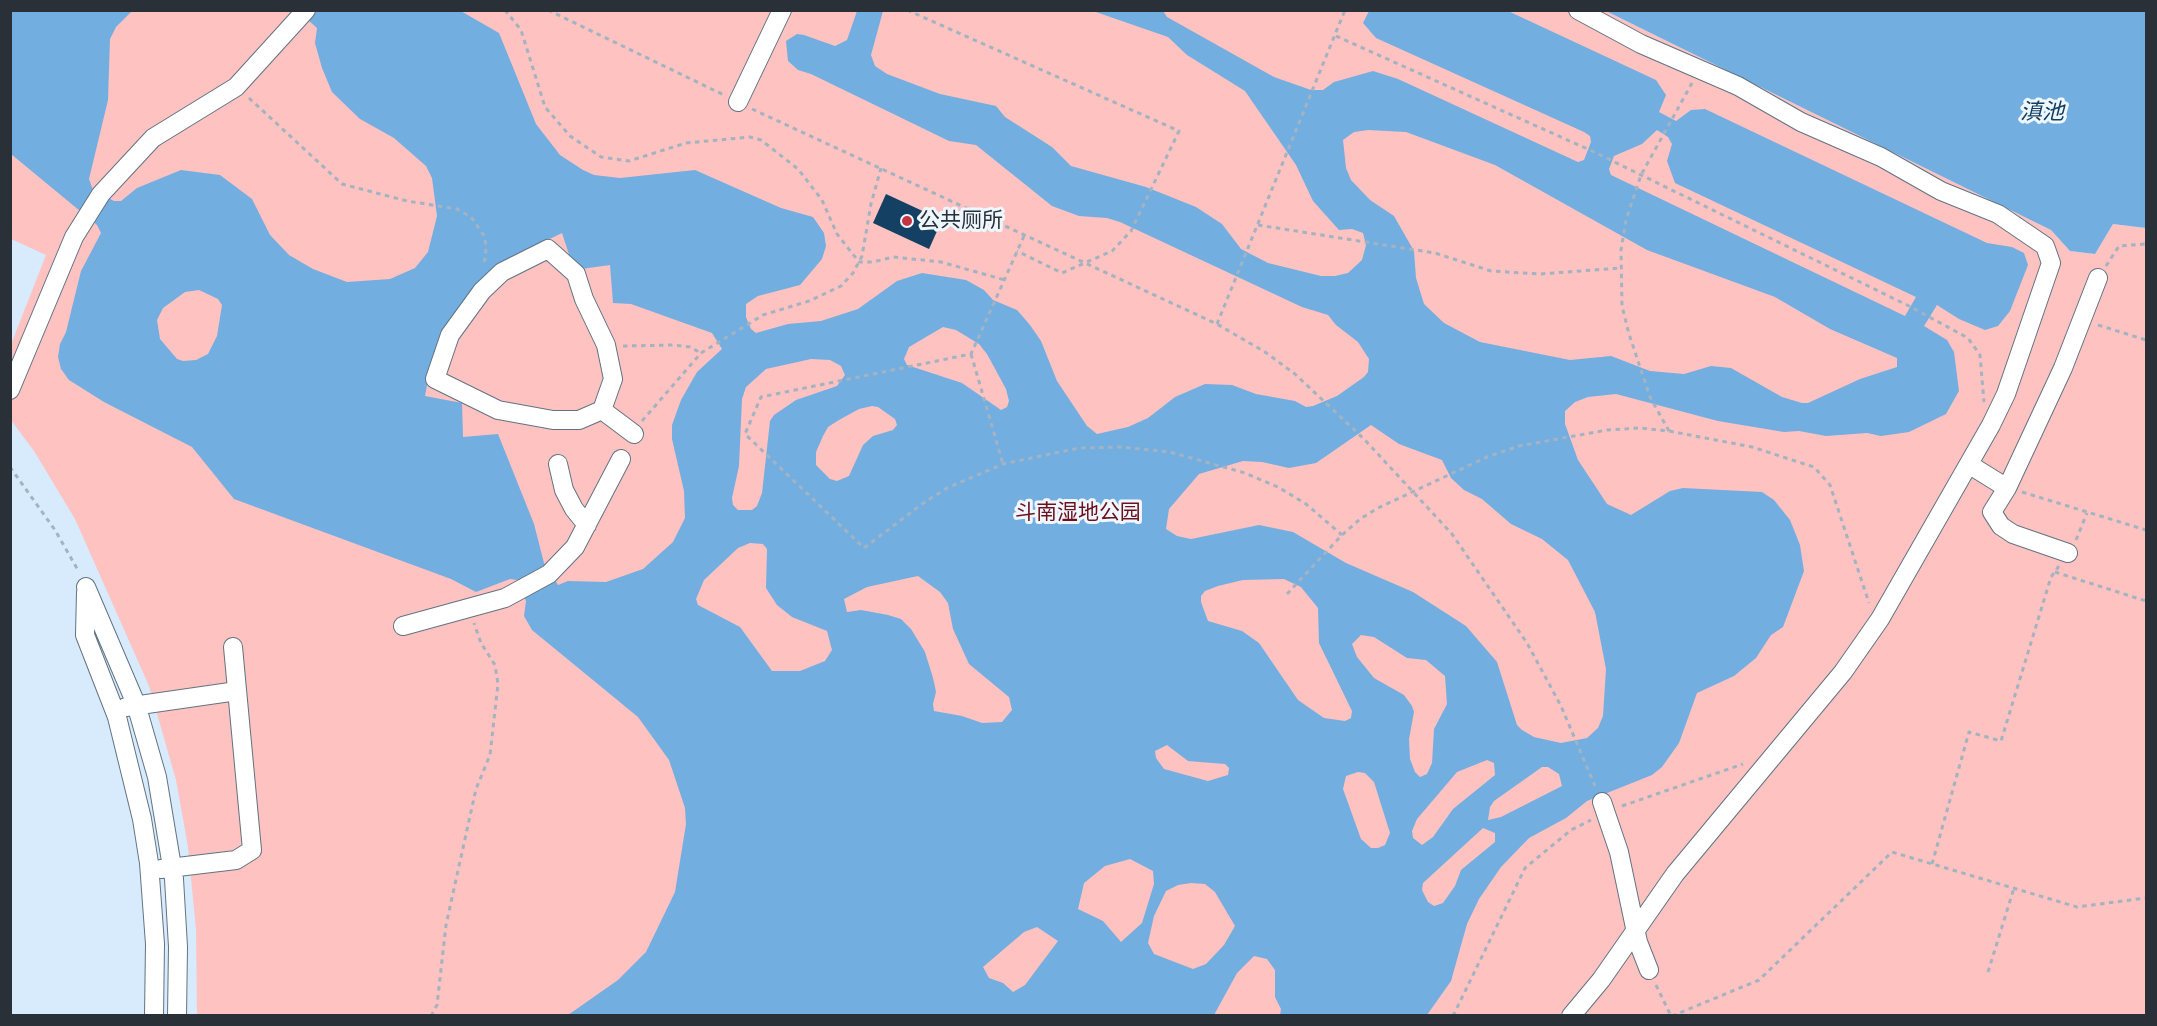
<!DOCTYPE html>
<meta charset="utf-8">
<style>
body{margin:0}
#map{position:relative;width:2157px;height:1026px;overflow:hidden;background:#d8ebfc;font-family:"Alegreya Sans",sans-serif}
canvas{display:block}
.frame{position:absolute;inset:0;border:12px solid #293037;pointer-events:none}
</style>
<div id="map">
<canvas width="2157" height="1026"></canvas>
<div class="frame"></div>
</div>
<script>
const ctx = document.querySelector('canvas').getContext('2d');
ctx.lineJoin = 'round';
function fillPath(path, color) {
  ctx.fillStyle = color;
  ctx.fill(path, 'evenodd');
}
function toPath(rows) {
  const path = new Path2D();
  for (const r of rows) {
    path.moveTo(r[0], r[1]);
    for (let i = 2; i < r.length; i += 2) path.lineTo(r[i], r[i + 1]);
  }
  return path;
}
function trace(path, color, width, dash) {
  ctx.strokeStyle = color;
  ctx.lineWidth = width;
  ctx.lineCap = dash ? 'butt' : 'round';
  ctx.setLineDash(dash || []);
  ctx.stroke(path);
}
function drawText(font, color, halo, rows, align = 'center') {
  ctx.font = font + ' "Alegreya Sans","Noto Sans SC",sans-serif';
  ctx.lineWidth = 6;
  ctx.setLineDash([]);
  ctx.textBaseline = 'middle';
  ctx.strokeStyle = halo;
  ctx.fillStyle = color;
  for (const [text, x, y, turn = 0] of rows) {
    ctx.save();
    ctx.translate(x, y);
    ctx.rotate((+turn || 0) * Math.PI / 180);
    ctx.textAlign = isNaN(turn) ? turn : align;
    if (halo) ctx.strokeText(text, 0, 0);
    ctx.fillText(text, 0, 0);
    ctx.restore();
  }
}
const green = toPath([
 [11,11,1606,11,2051,230,2070,251,2095,254,2113,224,2146,228,2146,1015,197,1015,196,930,188,847,176,780,149,686,75,519,34,451,11,420,10,347,46,255,11,239]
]);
const water = toPath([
 [459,10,499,33,536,124,560,155,583,170,594,175,620,178,695,170,781,208,813,217,824,233,826,246,822,259,800,285,758,296,746,304,746,317,751,329,756,333,788,324,821,321,858,309,897,281,922,273,966,280,984,290,993,300,1017,310,1030,325,1041,341,1057,381,1087,426,1097,434,1128,427,1148,418,1175,397,1205,384,1232,385,1256,394,1295,401,1306,407,1313,406,1337,396,1364,377,1368,372,1369,359,1358,342,1336,325,1328,315,1302,307,1120,222,1107,218,1079,216,1052,206,976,145,949,141,811,74,798,70,788,61,786,41,797,34,804,35,835,46,847,40,857,11,883,11,871,55,875,66,887,74,940,94,996,106,1005,117,1052,147,1071,166,1146,187,1196,207,1222,224,1241,249,1268,263,1321,276,1335,276,1348,273,1362,260,1366,245,1363,233,1352,229,1339,230,1313,201,1296,165,1245,91,1187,55,1168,37,1093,11,1163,11,1167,17,1274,77,1311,90,1323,90,1334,82,1373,71,1398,79,1578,162,1584,160,1591,142,1590,136,1584,132,1376,38,1363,23,1369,11,1508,11,1656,80,1666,95,1659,112,1676,121,1691,110,1705,109,1987,243,2012,247,2024,253,2028,265,2010,311,1998,326,1985,330,1959,319,1937,305,1924,326,1947,340,1954,352,1959,391,1946,414,1909,432,1881,436,1867,433,1826,436,1799,431,1784,432,1718,421,1616,394,1588,397,1575,402,1565,411,1565,424,1578,460,1607,504,1631,515,1670,491,1683,488,1762,492,1774,500,1790,520,1800,545,1804,571,1783,627,1771,635,1756,658,1734,676,1697,693,1679,743,1662,767,1652,775,1587,801,1566,818,1529,838,1501,867,1479,899,1467,924,1451,981,1427,1015,1280,1015,1281,1009,1275,997,1275,970,1267,959,1254,956,1237,973,1214,1015,568,1015,618,980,646,952,675,892,686,824,685,808,669,760,638,717,532,630,524,616,526,601,517,580,510,579,476,592,451,579,234,499,192,447,104,402,69,380,61,369,58,357,60,344,66,332,81,271,101,233,97,225,11,154,10,11,132,11,116,27,110,39,108,100,89,179,93,190,114,201,121,201,137,188,181,170,220,175,252,199,270,235,289,255,313,269,347,282,390,279,415,268,428,252,437,216,432,178,426,166,394,138,360,119,332,92,322,68,315,43,317,28,298,11],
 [1368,130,1406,132,1495,165,1647,250,1775,297,1830,329,1897,358,1897,367,1860,379,1808,403,1802,403,1782,397,1731,368,1711,366,1684,374,1650,371,1611,356,1570,360,1480,342,1444,323,1424,304,1416,278,1414,251,1394,216,1370,200,1351,180,1346,168,1343,140,1354,132],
 [1657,130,1668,137,1672,144,1667,161,1675,183,1916,297,1905,316,1611,175,1609,169,1614,156,1642,144],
 [562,233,574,270,610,265,613,303,631,304,712,333,722,349,697,372,681,400,672,425,672,439,684,491,685,518,673,542,643,569,606,582,568,581,558,585,544,563,534,524,498,434,463,437,462,403,425,396,429,375,454,315,467,297,510,258],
 [199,290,218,299,222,305,217,336,208,354,196,360,183,361,177,359,160,339,157,320,163,308,185,292],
 [943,327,956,330,979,344,987,354,1006,389,1009,401,1007,407,1001,410,962,383,907,365,904,359,909,347],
 [811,359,830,360,841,366,845,375,837,386,796,400,774,415,770,421,762,493,757,506,752,510,738,510,733,505,732,498,739,466,742,399,746,387,766,369],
 [872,406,878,407,895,419,897,425,893,430,873,436,863,445,849,476,837,481,830,479,816,465,816,452,823,436,828,427,839,420,859,409],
 [1371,425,1399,444,1442,460,1451,478,1464,490,1482,499,1511,524,1542,539,1568,560,1595,612,1606,669,1603,716,1598,728,1587,738,1561,743,1534,737,1522,730,1517,725,1497,662,1466,626,1413,592,1346,563,1293,532,1259,525,1191,539,1177,536,1166,529,1169,509,1199,474,1243,461,1262,462,1289,468,1316,463],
 [750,543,763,544,767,549,766,588,777,605,792,617,827,631,832,650,825,661,800,671,772,671,740,627,698,605,696,599,704,580,738,548],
 [918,576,940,592,948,603,953,629,969,664,1009,697,1012,710,1002,722,982,723,962,716,934,711,933,704,936,692,933,678,925,652,911,629,901,619,888,615,861,610,847,612,844,599,867,587],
 [1284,579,1301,587,1318,608,1319,643,1352,711,1351,718,1345,721,1324,718,1298,700,1259,643,1242,631,1208,621,1201,602,1201,596,1205,591,1218,586,1243,580],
 [1361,635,1374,637,1407,658,1426,660,1445,676,1447,704,1434,729,1432,763,1427,774,1420,777,1415,772,1410,759,1409,739,1414,712,1412,706,1404,695,1374,678,1357,657,1352,644],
 [1167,745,1188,761,1225,764,1229,768,1228,775,1208,781,1164,769,1156,758,1155,751],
 [1487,760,1494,763,1495,775,1453,809,1433,837,1422,845,1413,838,1412,831,1417,819,1457,772],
 [1542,767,1548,767,1559,774,1562,786,1501,817,1488,820,1490,807,1494,801],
 [1358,772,1365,773,1374,782,1390,833,1385,845,1378,848,1371,848,1361,839,1343,789,1346,776],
 [1483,828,1495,833,1495,842,1461,870,1455,886,1443,903,1434,906,1428,902,1422,890,1423,883],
 [1130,859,1153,871,1154,884,1142,923,1121,942,1103,921,1078,909,1084,883,1105,866],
 [1191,883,1205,884,1215,892,1235,926,1224,945,1206,964,1193,969,1154,954,1148,943,1154,916,1166,891,1178,885],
 [1037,927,1058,941,1025,985,1013,992,1003,983,989,978,983,967,1024,932],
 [1606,11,2146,11,2146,228,2113,224,2095,254,2070,251,2051,230]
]);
const building = toPath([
 [886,194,942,220,929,249,873,223]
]);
const path = toPath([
 [505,10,521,30,545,107,570,136,601,157,629,161,686,143,750,137,761,140,798,169,822,200,837,234,859,262,873,262,893,257,941,262,1005,280],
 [548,10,724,95],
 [907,10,1179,131,1131,231,1112,251,1062,273,1017,251],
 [1336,36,1592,151,1909,306,1968,338,1980,355,1984,402],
 [249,98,342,184,407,201,457,209,471,217,485,237,486,256,483,265],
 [752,109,1217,324,1265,352,1295,374,1364,439,1452,534,1527,643,1561,706,1595,786],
 [1258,225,1435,253,1491,271,1540,274,1620,268],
 [1024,236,971,354,761,397,745,434,864,548,922,504,947,488,1003,464,1079,448,1121,447,1170,452,1245,473,1278,487,1306,504,1342,535],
 [2106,266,2119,246,2146,244],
 [1217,324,1345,10],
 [2098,325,2146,340],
 [623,346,674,345,690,347,701,353],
 [971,354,1003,464],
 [642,421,701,353,763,315,809,301,841,286,853,273,862,256,871,204,881,168],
 [1669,431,1650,397,1629,334,1622,306,1621,250,1626,220,1641,175,1692,83],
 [10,467,55,530,79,572],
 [2022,492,2146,530],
 [2076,540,2087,513],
 [2055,572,2146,601],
 [1287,594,1342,535,1360,519,1378,508,1487,457,1519,446,1607,430,1639,428,1669,431,1752,447,1814,467,1830,485,1869,603],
 [1622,806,1743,764],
 [1932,864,1969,732,2001,741,2051,577,2059,566],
 [1988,972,2014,888],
 [1656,985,1671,1016],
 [431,1016,437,1005,446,925,476,789,490,755,498,684,495,665,481,643,474,623],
 [1239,1016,1249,1016],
 [1453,1016,1525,868,1571,830,1591,820],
 [1672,1016,1759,980,1892,852,2077,907,2146,898]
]);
const minor = toPath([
 [738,102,782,10],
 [10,390,74,237,101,194,153,138,236,87,306,10],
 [602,410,613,379,606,345,584,299,576,274,548,249,502,272,482,291,450,335,435,379,498,410,553,420,579,420,602,410,634,434],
 [558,464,564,490,574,509,587,525],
 [1970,465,2007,488],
 [2068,553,2013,534,2001,526,1992,512,2007,488,2063,368,2098,278],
 [86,587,136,704,157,777,174,879,178,947,177,1016],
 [86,592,85,635,117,717,142,819,149,863,155,944,154,1016],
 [403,626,505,598,549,574,575,547,621,459],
 [126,707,237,691],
 [1602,802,1619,852,1638,942,1649,970],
 [161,869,236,860,252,850,233,647],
 [1571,1016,1601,980,1675,874,1843,672,1880,619,1991,425,2006,394,2051,263,2045,246,1998,214,1941,191,1881,157,1801,122,1738,86,1641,44,1578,10]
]);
const markers = [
 [907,221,6,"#c43443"]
];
const poiNames = [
 ["公共厕所",919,221]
];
const parkNames = [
 ["斗南湿地公园",1078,513]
];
const waterNames = [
 ["滇池",2042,112]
];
fillPath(green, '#fec2c1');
fillPath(water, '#73aee1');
fillPath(building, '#134063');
trace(minor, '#627382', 20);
trace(path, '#a3b3c1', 3, [4.5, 4.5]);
trace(minor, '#fff', 18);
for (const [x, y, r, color] of markers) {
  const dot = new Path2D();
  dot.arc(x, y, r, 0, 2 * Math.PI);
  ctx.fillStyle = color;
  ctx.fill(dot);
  trace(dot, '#eff7fe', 2);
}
drawText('21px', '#293037', '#eff7fe', poiNames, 'left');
drawText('21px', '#6e101d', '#eff7fe', parkNames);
drawText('italic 22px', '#123e60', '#eff7fe', waterNames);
</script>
